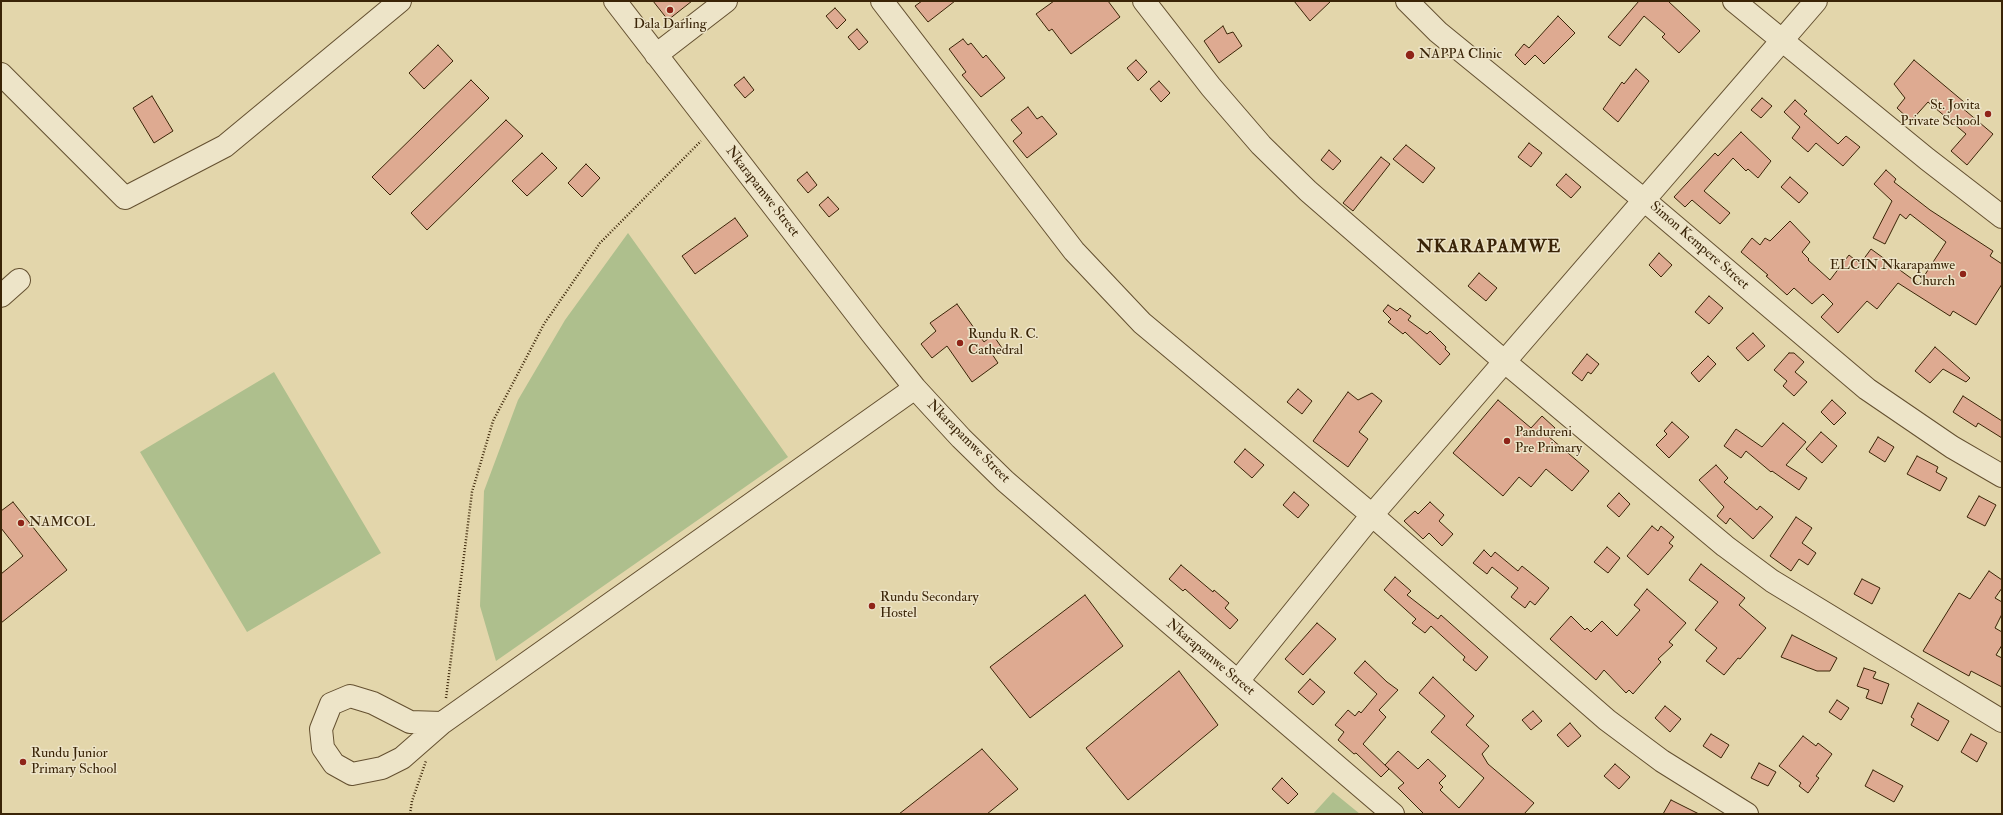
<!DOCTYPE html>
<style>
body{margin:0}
#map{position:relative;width:2003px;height:815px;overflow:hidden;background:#e3d6ab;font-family:"IM FELL Double Pica",serif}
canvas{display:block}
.frame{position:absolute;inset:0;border:2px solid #3a2407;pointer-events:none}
</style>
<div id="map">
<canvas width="2003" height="815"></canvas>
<div class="frame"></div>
</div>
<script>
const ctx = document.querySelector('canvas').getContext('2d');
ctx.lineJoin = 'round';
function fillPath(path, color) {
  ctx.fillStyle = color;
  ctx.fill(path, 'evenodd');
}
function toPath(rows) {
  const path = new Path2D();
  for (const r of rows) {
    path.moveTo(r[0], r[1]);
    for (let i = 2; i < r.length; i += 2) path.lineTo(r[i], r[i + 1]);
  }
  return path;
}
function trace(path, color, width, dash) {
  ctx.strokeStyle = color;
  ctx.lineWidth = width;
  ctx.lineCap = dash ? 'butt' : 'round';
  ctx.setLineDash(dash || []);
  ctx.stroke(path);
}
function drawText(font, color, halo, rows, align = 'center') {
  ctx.font = font + ' "IM FELL Double Pica",serif';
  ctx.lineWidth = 3;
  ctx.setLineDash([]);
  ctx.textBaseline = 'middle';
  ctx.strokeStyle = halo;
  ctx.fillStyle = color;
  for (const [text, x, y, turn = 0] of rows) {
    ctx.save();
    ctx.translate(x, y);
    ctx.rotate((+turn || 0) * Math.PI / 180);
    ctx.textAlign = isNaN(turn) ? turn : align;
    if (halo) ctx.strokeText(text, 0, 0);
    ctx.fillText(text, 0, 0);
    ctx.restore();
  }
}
const green = toPath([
 [628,233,788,457,496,661,480,606,484,491,518,400,565,320],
 [274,372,381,553,247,632,140,452],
 [1333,792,1360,814,1313,814]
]);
const building = toPath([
 [653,1,692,1,668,20,653,1],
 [922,1,955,1,928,22,915,6,922,1],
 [1054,1,1108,1,1120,17,1071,54,1052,29,1049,31,1036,14,1054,1],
 [1294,1,1331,1,1310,21,1294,1],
 [1639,1,1668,1,1700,31,1679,53,1662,37,1665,34,1644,16,1620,46,1608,37,1639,1],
 [835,8,846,20,837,29,826,16,835,8],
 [1558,16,1575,33,1544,64,1535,55,1525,65,1515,55,1524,44,1529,48,1558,16],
 [1223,26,1227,34,1233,32,1242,46,1219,63,1204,41,1223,26],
 [857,29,868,42,859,50,848,37,857,29],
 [963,39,968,45,971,43,983,58,986,55,1005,78,981,97,962,75,966,72,949,49,963,39],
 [438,45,453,61,424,89,409,73,438,45],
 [1136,60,1147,72,1138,81,1127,68,1136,60],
 [1914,60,1964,102,1960,106,1993,134,1967,165,1951,151,1966,134,1928,102,1911,121,1897,108,1905,98,1894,84,1914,60],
 [1636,69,1649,81,1618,122,1603,109,1622,82,1624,84,1636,69],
 [744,77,754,90,745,98,734,85,744,77],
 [471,80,489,98,390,195,372,177,471,80],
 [1159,81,1170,93,1161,102,1150,89,1159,81],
 [152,96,173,131,154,143,133,108,152,96],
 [1762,98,1772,106,1761,118,1751,110,1762,98],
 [1795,100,1807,111,1804,114,1838,144,1846,136,1860,147,1843,166,1816,143,1808,152,1792,138,1800,127,1784,112,1795,100],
 [1028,107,1037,119,1042,116,1057,134,1027,158,1013,141,1022,133,1011,120,1028,107],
 [506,120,523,136,427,230,411,213,506,120],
 [1741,132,1771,161,1758,178,1748,169,1746,171,1733,158,1704,191,1730,213,1720,224,1692,200,1685,207,1674,197,1715,153,1718,156,1741,132],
 [1529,143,1542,153,1531,167,1518,157,1529,143],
 [1406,145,1435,168,1423,183,1393,159,1406,145],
 [1329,150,1341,161,1333,170,1321,160,1329,150],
 [542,153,557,168,527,196,512,181,542,153],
 [1381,157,1390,164,1353,211,1343,203,1381,157],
 [586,164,600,178,582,197,568,183,586,164],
 [1886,170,1896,179,1894,182,1930,210,1993,251,1990,256,2002,264,2002,284,1976,325,1953,311,1950,316,1898,283,1877,309,1867,301,1838,333,1821,317,1833,304,1823,294,1812,304,1794,288,1787,295,1766,276,1768,275,1741,252,1752,238,1760,245,1765,238,1770,241,1790,221,1810,242,1802,252,1809,259,1808,260,1830,280,1849,255,1860,264,1871,249,1919,284,1946,242,1910,214,1906,219,1900,214,1885,244,1873,238,1892,201,1874,184,1886,170],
 [807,172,817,185,808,193,797,180,807,172],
 [1566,174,1581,187,1571,198,1556,185,1566,174],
 [1790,177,1808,193,1799,203,1781,187,1790,177],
 [828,197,839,209,829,217,819,205,828,197],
 [735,218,748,236,695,274,682,256,735,218],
 [1659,253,1672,265,1661,277,1649,265,1659,253],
 [1479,273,1497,288,1486,301,1468,286,1479,273],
 [1709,296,1723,308,1709,324,1695,312,1709,296],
 [957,304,984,342,993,335,1002,348,992,354,998,363,972,382,947,346,932,358,921,344,936,331,930,323,957,304],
 [1388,305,1397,311,1400,308,1411,316,1408,320,1427,334,1430,331,1446,347,1445,349,1450,354,1440,365,1405,332,1403,334,1388,322,1391,319,1383,311,1388,305],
 [1753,333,1765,346,1748,361,1736,348,1753,333],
 [1935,347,1970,378,1966,382,1943,369,1930,383,1915,371,1935,347],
 [1789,353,1794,353,1804,362,1795,372,1807,382,1794,396,1783,386,1787,381,1774,370,1789,353],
 [1587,354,1599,364,1591,374,1588,372,1582,381,1572,373,1587,354],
 [1708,356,1716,364,1699,382,1691,373,1708,356],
 [1298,389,1312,401,1302,414,1287,402,1298,389],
 [1348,392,1358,400,1372,393,1382,401,1359,432,1368,439,1348,467,1313,441,1348,392],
 [1963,396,2002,421,2002,438,1978,423,1976,427,1953,412,1963,396],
 [1498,400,1531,428,1542,416,1555,428,1548,436,1589,471,1572,491,1546,469,1531,487,1519,477,1503,496,1453,453,1498,400],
 [1832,400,1846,413,1834,425,1821,412,1832,400],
 [1672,422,1689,437,1669,458,1656,445,1667,434,1664,431,1672,422],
 [1783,423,1806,442,1786,465,1807,478,1799,490,1772,471,1771,472,1746,451,1741,458,1724,446,1736,429,1762,447,1783,423],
 [1821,432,1837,446,1822,463,1806,449,1821,432],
 [1878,437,1894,447,1885,462,1869,452,1878,437],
 [1245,449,1264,465,1252,478,1234,462,1245,449],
 [1917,456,1938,467,1936,472,1947,478,1940,491,1907,474,1917,456],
 [1716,465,1728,478,1724,482,1757,510,1760,506,1773,517,1753,539,1730,518,1726,524,1717,516,1724,507,1699,480,1716,465],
 [1294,492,1309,505,1298,518,1283,505,1294,492],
 [1619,493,1630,504,1619,517,1607,506,1619,493],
 [1979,496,1996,505,1985,526,1967,517,1979,496],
 [13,502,67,570,1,623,1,574,23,556,1,528,1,511,13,502],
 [1430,502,1444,515,1439,521,1453,534,1442,546,1429,533,1423,539,1404,521,1415,511,1418,514,1430,502],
 [1796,517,1812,528,1802,543,1816,553,1808,565,1799,559,1791,571,1770,556,1796,517],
 [1652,526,1658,531,1661,526,1674,537,1669,543,1673,546,1648,575,1627,556,1652,526],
 [1607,547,1620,558,1608,573,1594,562,1607,547],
 [1484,550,1491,557,1495,552,1518,571,1522,566,1549,588,1535,605,1530,601,1525,608,1511,597,1518,588,1492,567,1487,574,1473,563,1484,550],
 [1701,564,1745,598,1739,605,1766,628,1740,659,1738,658,1724,675,1706,661,1717,648,1695,630,1718,602,1689,580,1701,564],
 [1181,565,1213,592,1214,590,1229,603,1225,608,1238,620,1230,629,1185,589,1183,591,1169,579,1181,565],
 [1989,571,2002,580,2002,588,1995,598,2002,602,2002,614,1995,628,2002,632,2002,645,1996,655,2002,658,2002,687,1971,671,1969,676,1923,651,1959,593,1970,599,1989,571],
 [1395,577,1411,591,1407,595,1438,619,1441,615,1488,657,1476,671,1463,660,1465,657,1431,626,1425,633,1412,623,1416,619,1384,590,1395,577],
 [1862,579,1880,588,1872,604,1854,594,1862,579],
 [1647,589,1686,623,1669,642,1673,645,1658,659,1661,662,1633,694,1629,690,1626,693,1604,670,1596,680,1550,639,1571,616,1585,630,1587,628,1591,632,1602,621,1617,636,1640,610,1634,605,1647,589],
 [1085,595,1123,646,1030,718,990,667,1085,595],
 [1317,623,1336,639,1303,675,1285,659,1317,623],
 [1792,635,1837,658,1830,671,1817,671,1781,657,1792,635],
 [1365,661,1387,682,1398,690,1379,710,1386,717,1363,744,1389,769,1381,777,1356,753,1354,754,1338,740,1344,732,1335,725,1348,710,1355,716,1359,711,1361,713,1377,694,1354,673,1365,661],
 [1864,668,1876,672,1873,678,1889,684,1882,704,1866,698,1869,690,1857,686,1864,668],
 [1179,671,1218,725,1128,800,1086,748,1179,671],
 [1433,677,1474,716,1466,725,1489,746,1482,754,1488,764,1534,803,1524,814,1424,814,1398,788,1404,783,1385,765,1398,751,1418,769,1428,759,1446,776,1439,783,1443,787,1440,790,1459,808,1484,778,1431,732,1445,716,1419,693,1433,677],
 [1310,679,1325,692,1313,705,1298,692,1310,679],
 [1837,700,1849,708,1841,720,1829,712,1837,700],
 [1918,703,1949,721,1938,741,1911,725,1914,719,1911,717,1918,703],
 [1665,706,1681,719,1670,732,1655,718,1665,706],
 [1533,711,1542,721,1531,730,1522,720,1533,711],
 [1570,723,1581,736,1568,747,1557,735,1570,723],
 [1711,734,1729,745,1721,758,1703,746,1711,734],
 [1971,734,1987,743,1977,762,1961,752,1971,734],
 [1803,736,1816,746,1818,743,1832,754,1816,776,1819,778,1808,793,1799,786,1801,783,1779,766,1803,736],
 [982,749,1018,789,987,814,899,814,982,749],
 [1759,763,1776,772,1768,786,1751,778,1759,763],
 [1615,764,1630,777,1619,789,1604,776,1615,764],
 [1873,770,1903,786,1894,802,1865,786,1873,770],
 [1282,778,1298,794,1288,804,1272,789,1282,778],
 [1671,800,1699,814,1663,814,1671,800]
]);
const path = toPath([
 [446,698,472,492,493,421,544,324,600,243,701,141],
 [410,814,412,801,426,761]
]);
const minor = toPath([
 [615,1,872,334,915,388,961,438,1005,481,1124,584,1393,814],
 [882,1,1074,251,1142,323,1372,515,1607,720,1662,761,1747,814],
 [1144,1,1211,87,1261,145,1308,191,1505,362,1725,546,1772,581,2002,721],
 [1407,1,1438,32,1644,200,1867,389,1952,447,2002,476],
 [1734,1,1927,159,2002,217],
 [656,55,726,1],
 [1,74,125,198,225,146,400,1],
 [1,296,19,280],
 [1238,681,1372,515,1816,1],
 [442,723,402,758,382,768,352,774,334,764,323,748,321,729,331,704,350,696,373,703,410,722,442,723,915,388]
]);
const markers = [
 [670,10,4,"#8f2418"],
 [1410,55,5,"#8f2418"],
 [1988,114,4,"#8f2418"],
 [1963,274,4,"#8f2418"],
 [960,343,4,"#8f2418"],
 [1507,441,4,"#8f2418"],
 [21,523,4,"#8f2418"],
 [872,606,4,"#8f2418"],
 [23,762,4,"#8f2418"]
];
const poiNames = [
 ["Dala Darling",670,25,"center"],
 ["NAPPA Clinic",1419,55],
 ["St. Jovita",1980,106,"right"],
 ["Private School",1980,122,"right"],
 ["ELCIN Nkarapamwe",1955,266,"right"],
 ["Church",1955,282,"right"],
 ["Rundu R. C.",968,335],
 ["Cathedral",968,351],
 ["Pandureni",1515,433],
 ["Pre Primary",1515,449],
 ["NAMCOL",29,523],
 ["Rundu Secondary",880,598],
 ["Hostel",880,614],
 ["Rundu Junior",31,754],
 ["Primary School",31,770]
];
const streetNames = [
 ["Nkarapamwe Street",762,192,52],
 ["Simon Kempere Street",1699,246,41],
 ["Nkarapamwe Street",968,442,45],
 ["Nkarapamwe Street",1210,658,40]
];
const districtNames = [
 ["NKARAPAMWE",1489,248]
];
fillPath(green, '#aebf8d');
fillPath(building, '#deaa91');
trace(building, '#3a2407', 1);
trace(minor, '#645030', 24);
trace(path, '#3a2407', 2.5, [1, 2]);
trace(minor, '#ede4c8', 22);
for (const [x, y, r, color] of markers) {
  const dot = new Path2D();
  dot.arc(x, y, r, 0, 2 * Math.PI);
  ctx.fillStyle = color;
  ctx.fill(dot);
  trace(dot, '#ede4c8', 1.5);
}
drawText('14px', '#3a2407', '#ede4c8', poiNames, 'left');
drawText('14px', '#3a2407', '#ede4c8', streetNames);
ctx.letterSpacing = '1px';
drawText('bold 18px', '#3a2407', '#ede4c8', districtNames);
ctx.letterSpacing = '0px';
</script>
